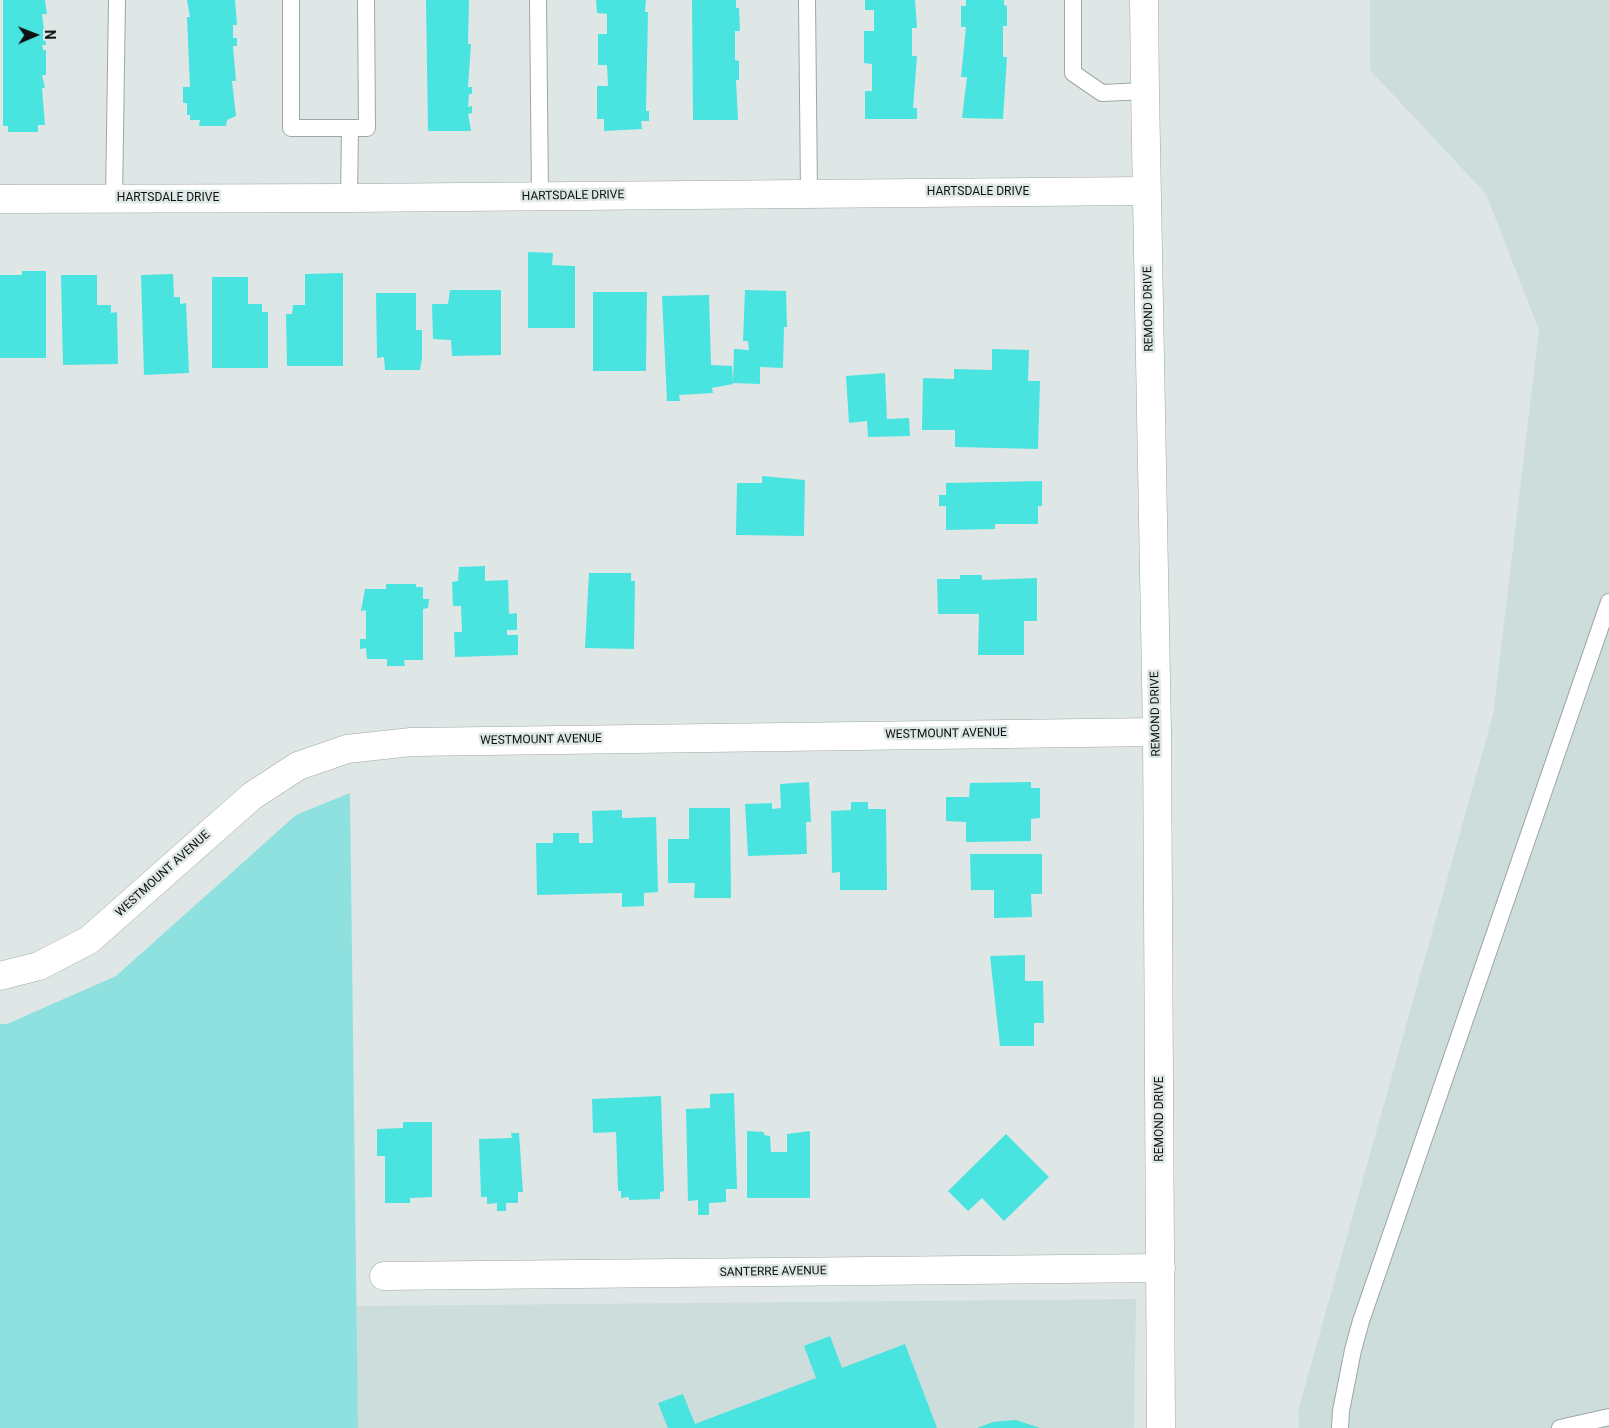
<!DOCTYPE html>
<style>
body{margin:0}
#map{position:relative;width:1609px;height:1428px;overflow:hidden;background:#dfe7e6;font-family:Roboto,sans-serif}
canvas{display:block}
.north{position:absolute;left:10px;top:10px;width:50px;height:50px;-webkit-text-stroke:4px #dfe7e6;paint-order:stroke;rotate:89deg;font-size:14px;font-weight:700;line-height:20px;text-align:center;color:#0e1111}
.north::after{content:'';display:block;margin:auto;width:18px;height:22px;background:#0e1111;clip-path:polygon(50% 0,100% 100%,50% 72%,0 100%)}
</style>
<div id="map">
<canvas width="1609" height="1428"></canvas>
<div class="north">N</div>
</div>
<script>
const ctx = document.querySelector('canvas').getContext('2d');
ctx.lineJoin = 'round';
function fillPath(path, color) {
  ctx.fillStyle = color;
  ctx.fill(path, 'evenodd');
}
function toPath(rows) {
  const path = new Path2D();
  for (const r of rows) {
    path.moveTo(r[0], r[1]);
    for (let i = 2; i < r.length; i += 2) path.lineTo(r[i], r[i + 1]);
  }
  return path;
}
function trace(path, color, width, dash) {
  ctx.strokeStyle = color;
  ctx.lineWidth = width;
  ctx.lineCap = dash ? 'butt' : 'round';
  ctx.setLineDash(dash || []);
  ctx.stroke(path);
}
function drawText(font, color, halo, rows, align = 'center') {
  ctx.font = font + ' Roboto,sans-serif';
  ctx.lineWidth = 5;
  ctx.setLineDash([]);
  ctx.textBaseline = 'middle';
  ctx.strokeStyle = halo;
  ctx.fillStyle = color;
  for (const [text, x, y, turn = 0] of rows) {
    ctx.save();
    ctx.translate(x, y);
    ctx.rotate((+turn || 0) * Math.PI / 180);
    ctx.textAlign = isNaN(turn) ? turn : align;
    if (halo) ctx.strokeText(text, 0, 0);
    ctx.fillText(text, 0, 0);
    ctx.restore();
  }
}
const built = toPath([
 [1370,0,1609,0,1609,1428,1299,1428,1298,1411,1493,715,1539,330,1486,194,1370,70],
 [1136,1299,1134,1428,358,1428,356,1306]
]);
const green = toPath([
 [350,793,358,1428,0,1428,0,1024,7,1024,116,976,296,815]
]);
const building = toPath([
 [3,0,45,0,47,14,42,14,46,45,42,45,43,50,46,50,46,75,42,75,45,88,42,88,45,125,38,125,38,132,8,132,8,126,3,126],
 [187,0,235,0,237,25,233,25,233,38,237,38,237,46,233,46,236,81,232,81,236,116,227,120,226,126,199,126,200,120,190,120,190,115,187,115,187,103,183,103,183,87,190,87,187,17,190,17],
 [426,0,469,0,468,44,471,44,468,87,472,87,472,94,469,94,468,107,472,106,472,113,468,114,471,131,428,131],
 [596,0,646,0,645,12,648,12,646,111,649,111,649,121,641,121,642,129,604,131,604,119,597,119,597,86,608,86,607,65,598,65,598,34,607,34,607,14,597,13],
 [692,0,736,0,736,8,739,8,740,31,735,31,735,60,739,61,739,80,736,80,738,120,693,120],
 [865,0,915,0,917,28,912,28,912,56,917,56,913,108,917,108,917,119,865,119,865,91,872,91,872,64,864,63,864,31,874,31,874,10,865,10],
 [966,0,1004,0,1004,5,1007,6,1007,26,1003,26,1003,57,1007,57,1003,119,962,118,967,77,961,77,966,27,961,27,961,6,966,6],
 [528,252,553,253,552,265,575,266,575,328,528,328],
 [22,271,46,271,46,358,0,358,0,275,22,275],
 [343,273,343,366,287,366,286,314,292,314,293,305,305,305,305,274],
 [173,274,174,297,180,297,180,304,186,303,189,373,144,375,141,275],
 [61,275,97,275,97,305,111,305,111,313,117,312,118,364,63,365],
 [212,277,248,277,248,304,262,304,262,312,268,312,268,368,212,368],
 [450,290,501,290,501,355,452,356,451,340,433,339,432,304,448,304],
 [745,290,786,291,787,327,784,327,783,368,760,367,760,384,733,383,734,349,749,350,748,341,743,341],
 [593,292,647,292,646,371,593,371],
 [376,293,416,293,416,330,422,330,422,358,420,370,385,370,384,357,377,358],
 [709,295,711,365,732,366,733,384,712,388,713,393,679,395,680,401,667,401,662,296],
 [992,349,1029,350,1028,381,1040,381,1038,449,955,447,955,430,922,430,923,378,954,379,954,369,992,370],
 [885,373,887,419,909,418,910,436,868,437,867,421,849,423,846,376],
 [762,476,805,480,804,536,736,535,737,483,762,483],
 [1042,481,1042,506,1038,506,1038,524,995,524,995,529,946,530,946,506,939,506,939,495,946,495,946,483],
 [485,566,485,581,508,580,509,614,517,613,517,630,507,630,507,635,518,635,518,655,455,657,454,632,462,632,461,606,453,606,452,582,458,581,459,567],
 [589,573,631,573,631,581,635,581,634,649,585,648],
 [960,575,982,575,982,580,1037,578,1037,621,1024,621,1024,655,978,655,979,614,938,614,937,579,960,579],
 [386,584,416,584,416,587,423,587,423,599,429,599,428,608,423,609,423,660,404,660,405,666,387,666,387,659,367,659,366,648,360,649,360,639,366,639,366,610,361,611,365,589,386,589],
 [809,782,811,822,806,822,807,854,748,856,745,804,772,803,772,809,781,808,780,784],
 [1031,782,1031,788,1040,788,1040,818,1031,819,1031,841,966,842,966,822,946,821,946,797,969,797,970,783],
 [851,802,868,802,868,809,886,809,887,890,840,890,840,872,832,873,831,811,851,810],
 [689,808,730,808,731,898,694,898,695,883,668,883,668,839,689,839],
 [622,810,622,818,656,817,658,892,644,893,644,906,622,907,622,893,537,895,536,843,553,843,553,833,579,833,579,843,593,843,592,811],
 [970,854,1042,854,1042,894,1031,894,1032,917,994,918,994,890,971,890],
 [1025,955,1025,981,1043,981,1044,1023,1034,1023,1034,1046,1000,1046,990,956],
 [734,1093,737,1189,726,1189,726,1202,709,1203,709,1215,698,1215,698,1200,688,1201,686,1109,710,1108,710,1094],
 [661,1096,664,1191,660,1192,660,1199,629,1200,629,1197,621,1198,621,1191,618,1191,616,1132,593,1133,592,1099],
 [403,1122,432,1122,432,1197,410,1198,410,1203,385,1203,385,1156,377,1156,377,1129,403,1128],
 [747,1131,764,1132,764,1135,770,1136,771,1152,787,1152,787,1134,810,1131,810,1198,747,1198],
 [511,1133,519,1133,523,1192,518,1192,518,1203,506,1203,506,1211,497,1211,497,1203,487,1204,487,1197,481,1197,479,1139,512,1138],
 [1006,1134,1049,1177,1004,1221,982,1198,968,1211,948,1191],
 [830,1336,842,1368,905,1344,937,1428,668,1428,658,1403,683,1394,695,1424,816,1378,804,1346],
 [1016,1420,1040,1428,977,1428,993,1422]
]);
const lane = toPath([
 [291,0,291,128,350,128],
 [538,0,540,196],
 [807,0,809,193],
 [1073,0,1073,73,1102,93,1145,91],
 [349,198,350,128,367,128,366,0],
 [114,199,117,0],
 [1340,1428,1341,1411,1353,1350,1361,1321,1609,602],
 [1560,1428,1609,1417]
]);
const street = toPath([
 [0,199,349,198,1146,191],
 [0,976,39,966,89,940,252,796,298,766,347,749,411,742,1157,732],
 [384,1276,1161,1268]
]);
const secondary = toPath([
 [1144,0,1145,91,1157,732,1161,1428]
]);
const streetNames = [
 ["HARTSDALE DRIVE",978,192],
 ["HARTSDALE DRIVE",573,196,-1],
 ["HARTSDALE DRIVE",168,198],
 ["REMOND DRIVE",1149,309,-91],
 ["REMOND DRIVE",1156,714,-91],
 ["WESTMOUNT AVENUE",946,734,-1],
 ["WESTMOUNT AVENUE",541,740,-1],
 ["WESTMOUNT AVENUE",163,874,-42],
 ["REMOND DRIVE",1160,1119,-90],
 ["SANTERRE AVENUE",773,1272,-1]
];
fillPath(built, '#ccdddc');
fillPath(green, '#8ee1de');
fillPath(building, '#49e3e0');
trace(lane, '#9fa6a6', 18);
trace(street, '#9fa6a6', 29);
trace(secondary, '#9fa6a6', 29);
trace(lane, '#fff', 16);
trace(street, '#fff', 28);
trace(secondary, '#fff', 28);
drawText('12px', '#0e1111', '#dfe7e6', streetNames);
</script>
